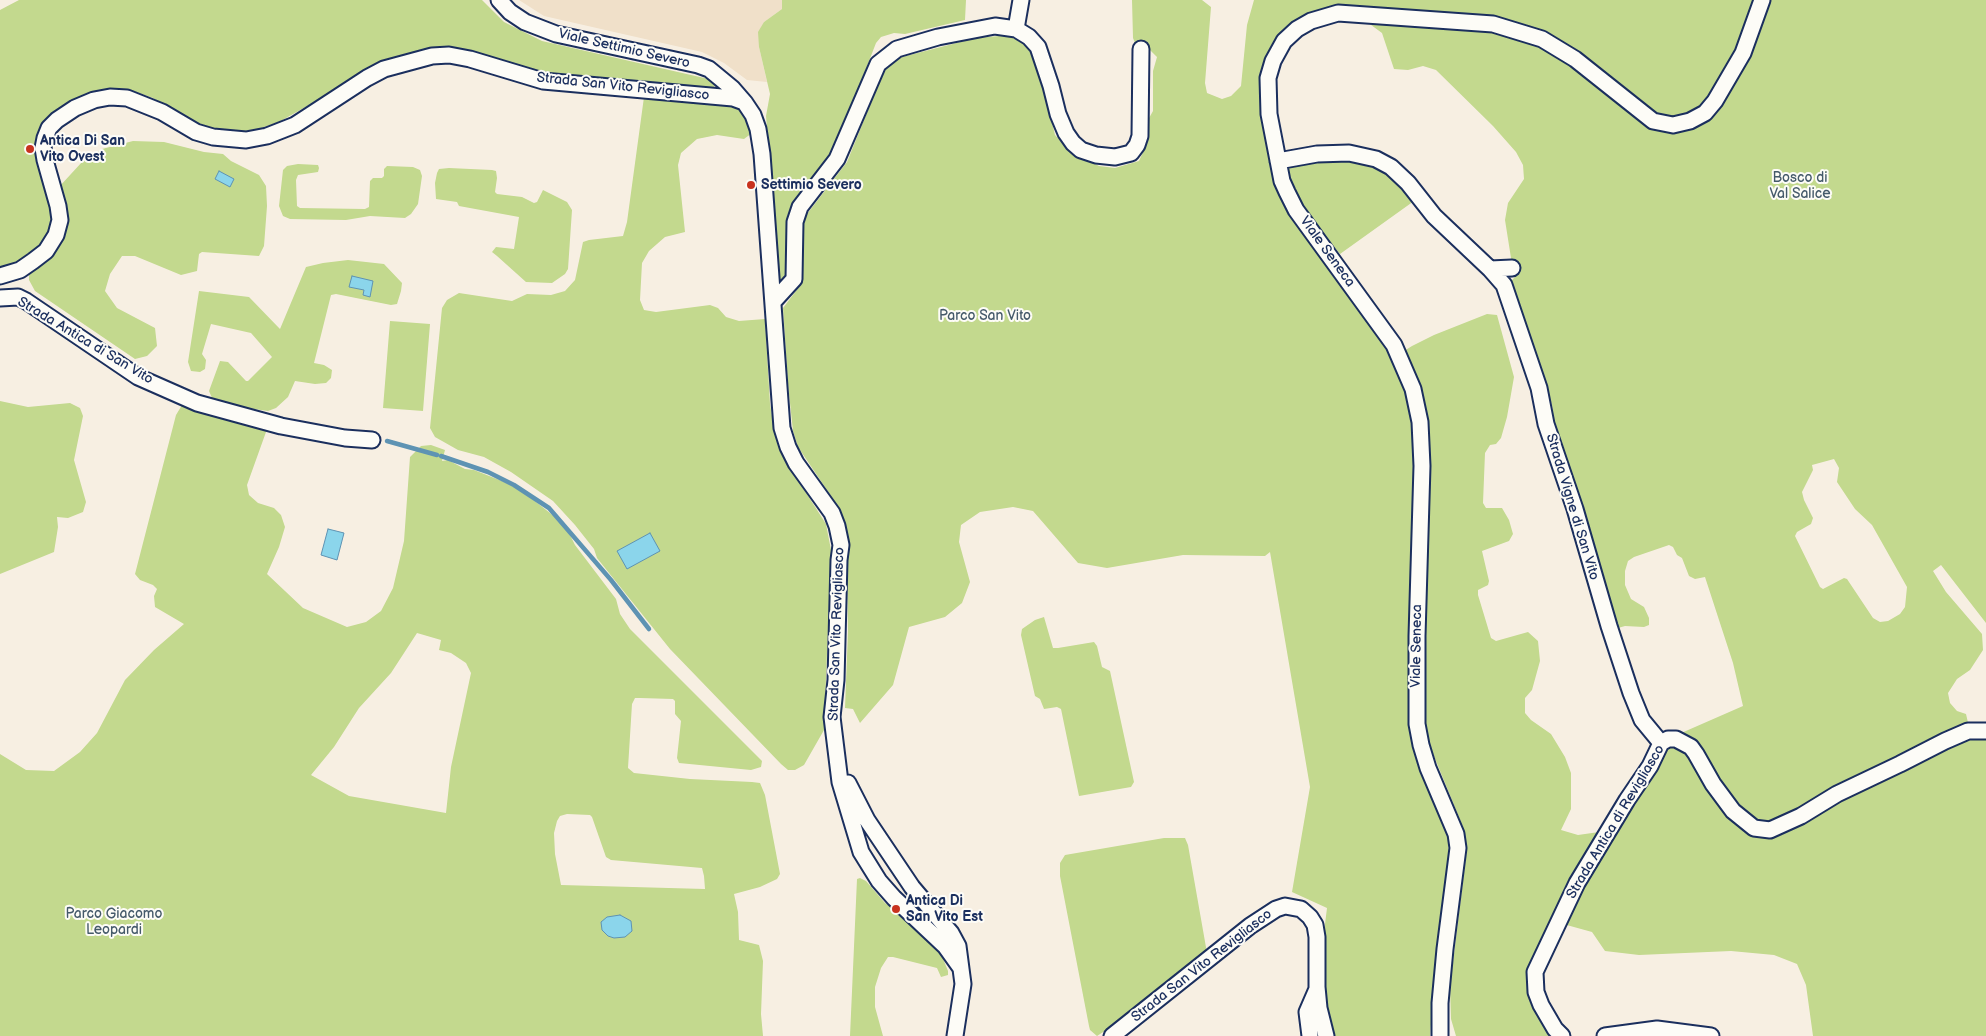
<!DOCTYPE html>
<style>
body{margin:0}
canvas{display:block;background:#f7efe2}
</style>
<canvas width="1986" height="1036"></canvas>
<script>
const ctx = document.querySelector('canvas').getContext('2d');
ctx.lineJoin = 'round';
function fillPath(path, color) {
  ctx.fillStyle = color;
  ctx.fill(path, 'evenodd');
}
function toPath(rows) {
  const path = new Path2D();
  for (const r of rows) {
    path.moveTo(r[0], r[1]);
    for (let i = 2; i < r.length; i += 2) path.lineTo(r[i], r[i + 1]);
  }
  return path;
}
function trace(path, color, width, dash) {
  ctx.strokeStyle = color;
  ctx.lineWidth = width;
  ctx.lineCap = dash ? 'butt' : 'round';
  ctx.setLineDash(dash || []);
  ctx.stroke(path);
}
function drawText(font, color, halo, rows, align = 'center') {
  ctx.font = font + ' "Balsamiq Sans",sans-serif';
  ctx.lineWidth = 4;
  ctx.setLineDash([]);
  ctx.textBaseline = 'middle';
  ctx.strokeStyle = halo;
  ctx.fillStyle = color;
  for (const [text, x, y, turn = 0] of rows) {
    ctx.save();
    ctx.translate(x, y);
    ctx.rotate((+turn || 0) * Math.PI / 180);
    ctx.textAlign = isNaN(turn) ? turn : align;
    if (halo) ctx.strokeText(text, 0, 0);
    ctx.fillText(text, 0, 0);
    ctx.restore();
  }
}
const built = toPath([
 [519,0,782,0,782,9,764,22,759,47,767,82,747,80,724,63,702,52,544,16]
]);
const green = toPath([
 [19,0,482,0,504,22,542,41,713,80,715,85,713,90,579,79,540,73,453,48,444,48,426,50,389,60,360,73,323,97,279,122,258,129,238,132,213,130,197,125,153,98,136,92,113,89,90,94,65,105,49,120,37,147,38,164,51,204,53,214,52,226,47,238,39,249,17,265,0,270,0,10],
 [782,0,966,0,965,20,905,34,894,33,881,37,876,43,838,141,830,155,797,200,787,216,786,251,788,275,784,284,780,282,766,116,770,94,759,47,758,32,764,22,782,9],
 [1132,0,1202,0,1211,7,1205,83,1207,93,1222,99,1231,96,1241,86,1247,25,1254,0,1986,0,1986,623,1941,565,1933,571,1946,592,1982,634,1983,650,1970,670,1957,679,1948,693,1950,703,1957,711,1966,714,1969,727,1771,826,1746,817,1679,734,1743,706,1733,663,1705,577,1695,579,1689,576,1682,558,1677,555,1673,547,1669,545,1634,557,1628,561,1625,571,1625,585,1631,599,1644,607,1649,618,1649,625,1644,627,1625,626,1618,628,1579,494,1554,422,1552,405,1511,281,1518,274,1511,258,1505,220,1508,203,1524,179,1523,165,1516,152,1493,126,1436,70,1423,66,1408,70,1394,69,1382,33,1367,22,1351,19,1325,22,1300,35,1289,25,1283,34,1262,77,1260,93,1261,112,1270,153,1287,209,1368,320,1392,357,1407,398,1413,426,1415,455,1409,723,1418,760,1448,839,1449,854,1438,941,1430,1036,1334,1036,1321,977,1322,948,1327,908,1292,892,1310,787,1270,552,1265,556,1183,555,1107,568,1078,563,1033,511,1013,507,980,512,961,525,959,542,970,582,962,603,945,617,909,627,893,685,860,723,853,709,845,708,848,631,847,564,849,539,837,505,798,447,793,431,788,384,783,308,799,287,802,277,801,248,802,229,807,214,847,162,883,73,889,65,898,58,976,38,999,36,1012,37,1023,44,1032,53,1041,77,1055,135,1070,151,1099,166,1115,168,1139,161,1145,148,1144,127,1153,111,1153,71,1157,57,1148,48,1135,43,1133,38],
 [1834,459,1839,468,1837,482,1855,509,1872,525,1907,587,1905,607,1900,614,1888,621,1880,622,1873,618,1847,579,1844,578,1823,589,1820,587,1795,536,1797,532,1811,524,1813,518,1804,500,1802,492,1813,470,1812,465],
 [644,97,732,105,745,114,752,133,744,139,717,135,697,139,681,153,678,165,685,232,665,237,649,251,642,263,640,300,644,310,656,312,710,305,718,308,726,317,739,321,765,319,770,404,774,429,787,463,826,524,831,550,824,730,804,765,795,770,788,770,781,764,670,649,597,558,594,549,575,525,553,501,511,472,484,457,458,450,435,437,430,428,442,308,447,300,459,293,512,301,527,294,551,295,565,291,575,280,583,242,589,240,623,236,627,222],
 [133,141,164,142,204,152,223,154,231,161,259,175,266,186,267,206,264,246,259,256,202,252,199,254,197,271,181,275,135,256,122,256,110,274,105,291,117,308,155,328,157,346,147,356,135,359,35,291,29,280,29,272,50,256,59,187,82,162,102,149],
 [1342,160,1364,163,1393,175,1414,201,1340,254,1300,205,1287,167],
 [298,164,318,165,319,168,318,172,298,175,296,180,297,206,300,208,365,209,369,207,370,181,373,178,382,178,384,176,384,169,387,166,413,167,420,170,422,176,418,204,411,214,405,218,370,216,346,220,290,219,283,216,279,206,283,170,287,166],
 [449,168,492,170,496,171,497,178,495,192,497,194,522,197,534,203,537,202,543,190,567,202,572,210,568,269,565,274,552,283,526,282,497,256,492,252,496,247,514,249,519,217,459,206,457,202,436,199,435,183,437,173,439,169],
 [348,260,384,264,402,283,401,291,397,304,391,305,336,294,331,295,314,363,324,365,332,370,331,378,326,383,315,384,295,381,288,397,276,408,268,411,240,407,212,398,209,391,220,361,228,362,246,381,248,381,272,357,251,333,211,324,202,354,206,360,205,369,200,372,191,371,188,362,199,291,249,297,280,329,306,267,323,263],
 [1487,314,1497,315,1514,377,1507,417,1501,438,1496,444,1490,445,1485,453,1483,503,1486,508,1502,508,1509,520,1513,534,1509,541,1482,551,1489,581,1488,585,1478,590,1478,595,1491,638,1496,641,1528,632,1538,641,1540,661,1532,690,1525,698,1525,713,1531,720,1551,734,1565,757,1571,773,1571,809,1561,830,1578,835,1599,832,1575,878,1545,930,1531,962,1529,989,1543,1025,1552,1036,1456,1036,1451,1019,1450,987,1467,848,1463,827,1429,744,1422,704,1429,510,1429,450,1426,420,1419,388,1404,351,1412,346,1434,335],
 [390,321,430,324,423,411,383,408],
 [0,401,28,407,70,403,80,408,83,416,74,460,86,502,83,512,68,518,57,517,58,527,54,552,0,574],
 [188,404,263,426,266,432,247,485,249,495,258,503,274,508,281,515,285,527,279,547,267,574,303,608,347,627,366,622,381,611,393,588,404,541,410,457,421,446,431,445,445,450,442,461,448,460,465,469,474,470,512,485,526,494,555,517,569,533,575,545,616,599,620,614,630,629,762,761,761,767,751,770,679,763,677,758,681,721,675,714,675,701,673,699,640,698,635,698,632,704,628,768,634,773,690,779,752,782,760,783,765,795,780,874,777,879,760,887,734,894,738,912,739,940,759,945,763,961,761,1014,763,1036,0,1036,0,754,26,770,54,771,80,752,97,733,125,680,154,650,184,624,155,607,154,596,157,589,153,585,140,580,135,574,176,415,182,405],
 [417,633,441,640,439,650,451,653,466,663,471,673,451,767,446,813,349,796,311,775,334,747,359,708,391,673],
 [567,814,590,815,592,817,606,857,611,860,702,868,704,876,705,889,561,885,555,854,554,833,557,821,560,816],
 [1044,617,1053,648,1058,648,1094,642,1097,646,1102,667,1110,671,1134,782,1131,787,1079,796,1061,709,1057,707,1044,709,1040,699,1035,696,1021,635,1022,629,1035,620],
 [1986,736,1986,1036,1813,1036,1806,985,1797,964,1774,955,1731,951,1639,955,1605,951,1592,932,1563,924,1568,910,1665,749,1671,745,1681,746,1750,830,1827,806,1961,739],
 [1164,838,1185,838,1188,845,1207,953,1120,1021,1097,1036,1090,1030,1089,1026,1060,876,1060,863,1065,855],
 [860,878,866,881,885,903,924,931,937,944,948,971,948,975,941,977,937,968,893,957,888,957,881,968,875,987,875,1007,883,1036,850,1036,857,879]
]);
const water = toPath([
 [219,171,234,179,230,187,215,179,219,171],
 [352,276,373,281,370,297,363,295,364,290,349,287,352,276],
 [328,529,344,533,337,560,321,555,328,529],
 [650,533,660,551,627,569,617,551,650,533],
 [620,915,631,921,632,931,625,937,614,938,608,936,602,930,601,922,607,917,620,915]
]);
const stream = toPath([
 [387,441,437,455],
 [441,456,488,472,514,485,549,508,611,580,649,629]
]);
const street = toPath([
 [499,0,510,12,525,22,556,34,698,65,709,69,732,88,745,103,753,115,758,129,762,154,782,428,788,447,796,463,832,513,837,526,841,545,839,560,836,680,832,717,840,782,861,852,879,881,894,898,945,946,960,967],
 [1016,29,1021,0],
 [1278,161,1317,154,1349,153,1376,159,1391,167,1408,183,1434,216,1490,269,1512,268],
 [1490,269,1504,285,1539,388,1546,424,1575,509,1609,626,1631,693,1642,720,1661,743],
 [0,276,20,270,33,261,46,251,56,235,60,220,58,206,45,160,43,148,45,138,49,128,57,120,75,108,94,100,110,97,127,98,162,112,196,132,213,137,246,140,267,136,295,125,367,78,384,69,432,56,449,55,470,59,543,81,733,98,744,102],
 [0,298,18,297,26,301,138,377,197,403,281,426,345,438,372,440],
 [773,302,794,279,795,222,800,207,837,159,878,64,897,49,938,37,995,26,1016,29,1029,37,1038,47,1051,86,1058,114,1066,133,1073,143,1081,150,1096,155,1115,157,1131,153,1137,145,1140,136,1141,49],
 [848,783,867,820,912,887,951,933,958,946,963,984,955,1036],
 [1112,1036,1250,926,1276,909,1285,906,1301,909,1310,917,1315,925,1317,937,1317,987,1319,1008,1326,1036],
 [1310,1036,1307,1012,1317,989],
 [1440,1036,1440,1003,1445,949,1458,848,1456,834,1428,768,1421,745,1417,724,1417,636,1422,466,1420,422,1413,389,1394,345,1296,210,1287,192,1282,181,1269,114,1268,78,1273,61,1284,41,1297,29,1311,21,1338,13,1493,24,1542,39,1575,59,1653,121,1673,125,1690,121,1705,113,1715,101,1743,53,1762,0],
 [1562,1036,1555,1029,1541,1005,1536,992,1535,972,1577,883,1627,800,1650,766,1661,743,1668,739,1676,739,1691,747,1696,754,1713,784,1733,811,1754,828,1770,830,1801,816,1837,794,1900,764,1945,741,1968,731,1986,731],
 [1605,1036,1657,1029,1711,1036]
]);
const markers = [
 [30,149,5,"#c8321e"],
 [751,185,5,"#c8321e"],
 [896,909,5,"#c8321e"]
];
const streetNames = [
 ["Viale Settimio Severo",624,49,13],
 ["Strada San Vito Revigliasco",623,87,6],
 ["Viale Seneca",1327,252,54],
 ["Strada Antica di San Vito",85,341,31],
 ["Strada Vigne di San Vito",1572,507,73],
 ["Strada San Vito Revigliasco",837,634,-88],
 ["Viale Seneca",1417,646,-89],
 ["Strada Antica di Revigliasco",1616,822,-59],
 ["Strada San Vito Revigliasco",1202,966,-38]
];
const poiNames = [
 ["Antica Di San",40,141],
 ["Vito Ovest",40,157],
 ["Settimio Severo",761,185],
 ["Antica Di",906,901],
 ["San Vito Est",906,917]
];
const parkNames = [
 ["Bosco di",1800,178],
 ["Val Salice",1800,194],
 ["Parco San Vito",985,316],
 ["Parco Giacomo",114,914],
 ["Leopardi",114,930]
];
fillPath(built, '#f0e0c9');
fillPath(green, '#c3d98e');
fillPath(water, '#8bd5eb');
trace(water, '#5e93b3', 1);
trace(stream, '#5e93b3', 4.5);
trace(street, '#1b2f5e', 19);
trace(street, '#fdfcf7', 15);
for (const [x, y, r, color] of markers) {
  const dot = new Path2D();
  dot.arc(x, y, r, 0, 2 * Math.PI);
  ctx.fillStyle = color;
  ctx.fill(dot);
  trace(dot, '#fdfcf7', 2);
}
drawText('14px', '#1b2f5e', '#fdfcf7', streetNames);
drawText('bold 14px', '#1b2f5e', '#fdfcf7', poiNames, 'left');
drawText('14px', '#455a6a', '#fdfcf7', parkNames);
</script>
